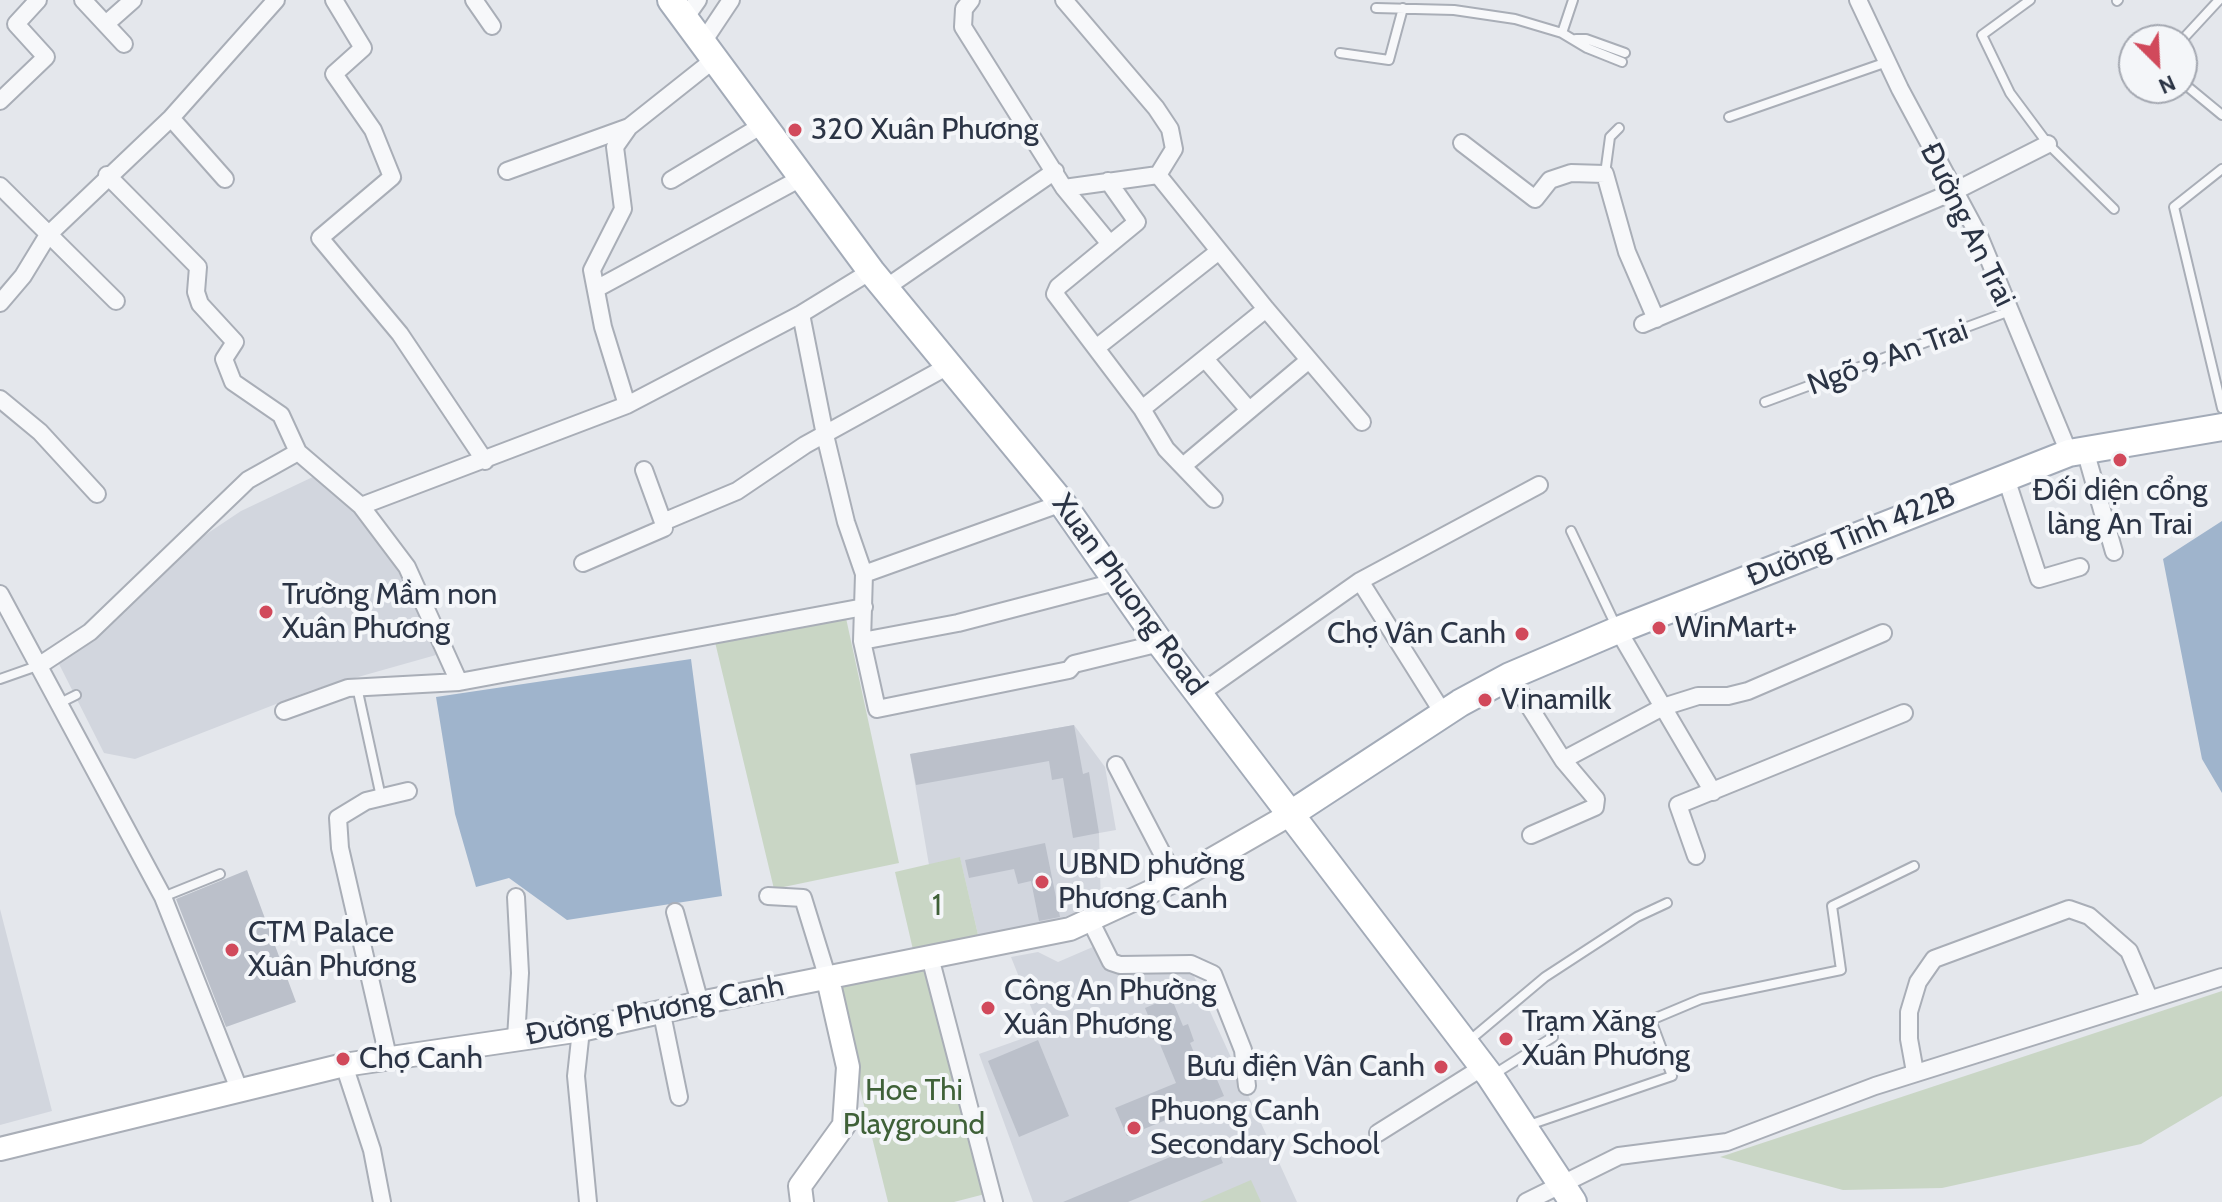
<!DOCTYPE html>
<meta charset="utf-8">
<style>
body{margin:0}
#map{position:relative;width:2222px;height:1202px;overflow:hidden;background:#e4e7ec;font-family:Cabin,sans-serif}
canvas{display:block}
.north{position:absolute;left:2118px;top:24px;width:80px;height:80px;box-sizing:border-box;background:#f4f6f9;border:2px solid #a4a8b1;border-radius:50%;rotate:156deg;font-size:22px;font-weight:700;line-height:32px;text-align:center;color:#2b3445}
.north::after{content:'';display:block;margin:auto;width:28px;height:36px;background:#d1495b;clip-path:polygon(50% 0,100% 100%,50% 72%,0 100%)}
</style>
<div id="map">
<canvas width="2222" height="1202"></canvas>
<div class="north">N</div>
</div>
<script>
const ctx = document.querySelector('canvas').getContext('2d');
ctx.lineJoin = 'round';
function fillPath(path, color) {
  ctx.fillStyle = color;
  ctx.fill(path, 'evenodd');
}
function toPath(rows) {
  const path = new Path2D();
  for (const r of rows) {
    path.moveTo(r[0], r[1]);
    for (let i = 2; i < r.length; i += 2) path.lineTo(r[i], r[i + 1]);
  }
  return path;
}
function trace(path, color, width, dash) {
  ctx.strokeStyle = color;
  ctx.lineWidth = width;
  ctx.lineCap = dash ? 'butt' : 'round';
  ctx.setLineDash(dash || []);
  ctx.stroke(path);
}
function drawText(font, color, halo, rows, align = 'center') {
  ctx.font = font + ' Cabin,sans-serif';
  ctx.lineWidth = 8;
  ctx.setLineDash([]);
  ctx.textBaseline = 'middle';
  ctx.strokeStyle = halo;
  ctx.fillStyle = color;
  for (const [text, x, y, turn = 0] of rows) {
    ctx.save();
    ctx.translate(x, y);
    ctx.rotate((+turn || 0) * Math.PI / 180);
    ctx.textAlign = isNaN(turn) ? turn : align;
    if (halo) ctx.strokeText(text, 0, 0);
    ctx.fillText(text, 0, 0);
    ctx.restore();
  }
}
const built = toPath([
 [317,475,356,510,398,568,436,655,312,690,135,759,104,753,59,664,181,551,241,511],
 [1074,725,1105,767,1116,830,1099,833,1101,907,979,939,960,858,929,865,910,754],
 [0,909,52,1111,0,1125],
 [1102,943,1116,972,1192,972,1297,1202,1033,1202,979,1054,1041,1032,1011,957,1038,952,1058,962]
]);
const green = toPath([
 [846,618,899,863,774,889,715,642],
 [960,857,979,939,914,954,895,872],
 [928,961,985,1194,954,1202,888,1202,834,984],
 [2222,991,2222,1096,2141,1144,1942,1188,1843,1190,1720,1157],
 [1251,1180,1261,1202,1200,1202]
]);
const water = toPath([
 [2222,521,2222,793,2202,759,2163,559],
 [691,659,722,896,567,920,509,878,476,887,455,814,436,697]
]);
const building = toPath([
 [1074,725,1083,774,1089,772,1099,833,1073,838,1063,778,1052,780,1049,761,916,785,910,754],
 [1045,843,1060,917,1039,921,1031,881,1018,884,1014,869,969,878,965,860],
 [247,870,296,1002,226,1027,176,899],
 [1171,997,1183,1026,1188,1024,1194,1041,1190,1043,1202,1072,1212,1068,1224,1096,1127,1136,1115,1108,1176,1083,1145,1008],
 [1038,1040,1069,1116,1019,1137,988,1061],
 [1213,1139,1223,1163,1128,1202,1063,1202]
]);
const lane = toPath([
 [2030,0,1982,35,2010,93,2048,144,2114,209],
 [2117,1,2118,0],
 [1376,8,1454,10,1515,19,1562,33,1573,0],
 [1562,33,1587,48,1622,62],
 [1576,39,1586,39,1625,53],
 [2182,40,2219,0],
 [1340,53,1389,60,1403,8],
 [2182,82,2222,115],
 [1729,117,1887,62],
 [2222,169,2174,207,2222,408],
 [1605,174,1610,137,1619,128],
 [1765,402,2010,311],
 [1571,531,1616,626],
 [0,679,40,665],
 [357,687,381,797],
 [60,703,76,695],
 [163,897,220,874],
 [1470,1040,1545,977,1637,917,1667,903],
 [1493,1075,1553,1037],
 [1529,1125,1672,1076,1651,1020,1701,999,1841,970,1832,906,1914,866]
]);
const street = toPath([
 [83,0,124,44],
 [334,0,363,48,334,74,373,130,392,177,320,238,400,334,485,461],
 [474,0,492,26],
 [971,0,964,9,963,27,1064,188,1110,244],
 [1064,0,1156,108,1170,129,1174,149,1158,175,1064,188],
 [1858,0,1900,89,1980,238,2069,453],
 [686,17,698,0],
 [107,23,133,0],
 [703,42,731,0],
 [0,101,46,57,16,24,38,0],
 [171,118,225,179],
 [1462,143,1535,199,1550,180,1571,173,1605,174,1627,252,1656,319],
 [507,171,629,127],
 [107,175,198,267,196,292,200,304,235,342,224,359,233,382,281,415,298,452,361,506,407,567,459,682],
 [1158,175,1266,309,1362,422],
 [671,180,764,124],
 [1108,181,1137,222,1058,287,1055,294,1142,409,1166,449,1214,499],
 [0,186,116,301],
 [887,287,1055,171],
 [596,289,803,177],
 [0,303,23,276,48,235,171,118,276,0],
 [801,314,825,435,846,522,864,574,862,641,877,709,1069,670,1074,664,1160,643],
 [1643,324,1955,191,2048,144],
 [1096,348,1219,251],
 [1206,360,1249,410],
 [0,399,40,432,97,494],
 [627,405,603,327,592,270,623,209,615,147,629,127,716,58],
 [1142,409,1266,309],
 [2085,450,2114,552],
 [1183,466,1309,360],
 [644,470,663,522],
 [2005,475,2039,579,2080,567],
 [361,506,627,405,801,314,871,271],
 [583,563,664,528,663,522,737,491,805,445,950,365],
 [864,574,1062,503],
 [1360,581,1443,713],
 [0,594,163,897,239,1089],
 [1618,630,1663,707,1698,696,1728,696,1748,691,1883,633],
 [862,641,958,623,1119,581],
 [40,665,90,632,248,480,298,452],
 [1510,676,1563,760,1663,707,1713,792],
 [1201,693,1360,581,1539,485],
 [284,711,348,688,459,682,864,607],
 [1116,765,1176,880],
 [1531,835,1595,807,1596,799,1563,760],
 [1696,856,1678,805,1904,713],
 [768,896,803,898,828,979],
 [675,912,700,1003],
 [1091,922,1111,962,1120,965,1191,964,1213,974,1243,1050,1247,1086],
 [930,957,994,1202],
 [662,1014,679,1097],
 [581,1030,576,1076,588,1202],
 [516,1038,520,973,516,897],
 [389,1061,340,848,338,818,366,801,408,791],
 [344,1065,372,1150,382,1202],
 [1915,1072,1909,1039,1909,1012,1918,982,1934,959,2069,909,2089,916,2129,951,2149,998],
 [1378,1133,1483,1067],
 [1526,1202,1619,1156,1727,1142,1875,1086,2222,977]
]);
const secondary = toPath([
 [0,1149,344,1065,581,1030,700,1003,1070,929,1176,880,1289,815],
 [802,1202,800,1186,844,1125,848,1067,828,979]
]);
const primary = toPath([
 [671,0,871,271,1062,503,1160,643,1490,1076,1573,1202],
 [1289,815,1460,703,1510,676,1618,630,2069,453,2222,427]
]);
const markers = [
 [795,130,8,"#d1495b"],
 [2120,460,8,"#d1495b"],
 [266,612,8,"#d1495b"],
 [1659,628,8,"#d1495b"],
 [1522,634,8,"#d1495b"],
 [1485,700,8,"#d1495b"],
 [1042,882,8,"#d1495b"],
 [232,950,8,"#d1495b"],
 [988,1008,8,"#d1495b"],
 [1506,1039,8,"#d1495b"],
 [343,1059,8,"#d1495b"],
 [1441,1067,8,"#d1495b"],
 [1134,1128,8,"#d1495b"]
];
const poiNames = [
 ["320 Xuân Phương",811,130],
 ["Đối diện cổng",2120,491,"center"],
 ["làng An Trai",2120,525,"center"],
 ["Trường Mầm non",282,595],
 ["Xuân Phương",282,629],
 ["WinMart+",1675,628],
 ["Chợ Vân Canh",1506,634,"right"],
 ["Vinamilk",1501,700],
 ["UBND phường",1058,865],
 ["Phương Canh",1058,899],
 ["CTM Palace",248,933],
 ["Xuân Phương",248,967],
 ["Công An Phường",1004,991],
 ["Xuân Phương",1004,1025],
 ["Trạm Xăng",1522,1022],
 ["Xuân Phương",1522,1056],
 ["Chợ Canh",359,1059],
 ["Bưu điện Vân Canh",1425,1067,"right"],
 ["Phuong Canh",1150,1111],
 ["Secondary School",1150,1145]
];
const streetNames = [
 ["Đường An Trai",1967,225,64],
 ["Ngõ 9 An Trai",1888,358,-20],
 ["Đường Tỉnh 422B",1851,537,-22],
 ["Xuan Phuong Road",1129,595,54],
 ["Đường Phương Canh",655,1011,-11]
];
const parkNames = [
 ["1",937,906],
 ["Hoe Thi",914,1091],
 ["Playground",914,1125]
];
fillPath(built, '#d2d6de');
fillPath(green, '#c9d6c5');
fillPath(water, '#9fb4cc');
fillPath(building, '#bbc0ca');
trace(lane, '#a9aeb7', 12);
trace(street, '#a9aeb7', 20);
trace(secondary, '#a9aeb7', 26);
trace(primary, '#a3abb8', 30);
trace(lane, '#f7f8fa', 8);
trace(street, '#f7f8fa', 16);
trace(secondary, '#fff', 22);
trace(primary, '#fff', 26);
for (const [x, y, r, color] of markers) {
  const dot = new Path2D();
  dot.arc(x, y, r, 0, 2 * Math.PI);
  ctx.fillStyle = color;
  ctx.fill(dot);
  trace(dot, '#f4f6f9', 3);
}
drawText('30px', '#2b3445', '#f4f6f9', poiNames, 'left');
drawText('30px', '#2b3445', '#f4f6f9', streetNames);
drawText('30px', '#3f6138', '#f4f6f9', parkNames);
</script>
